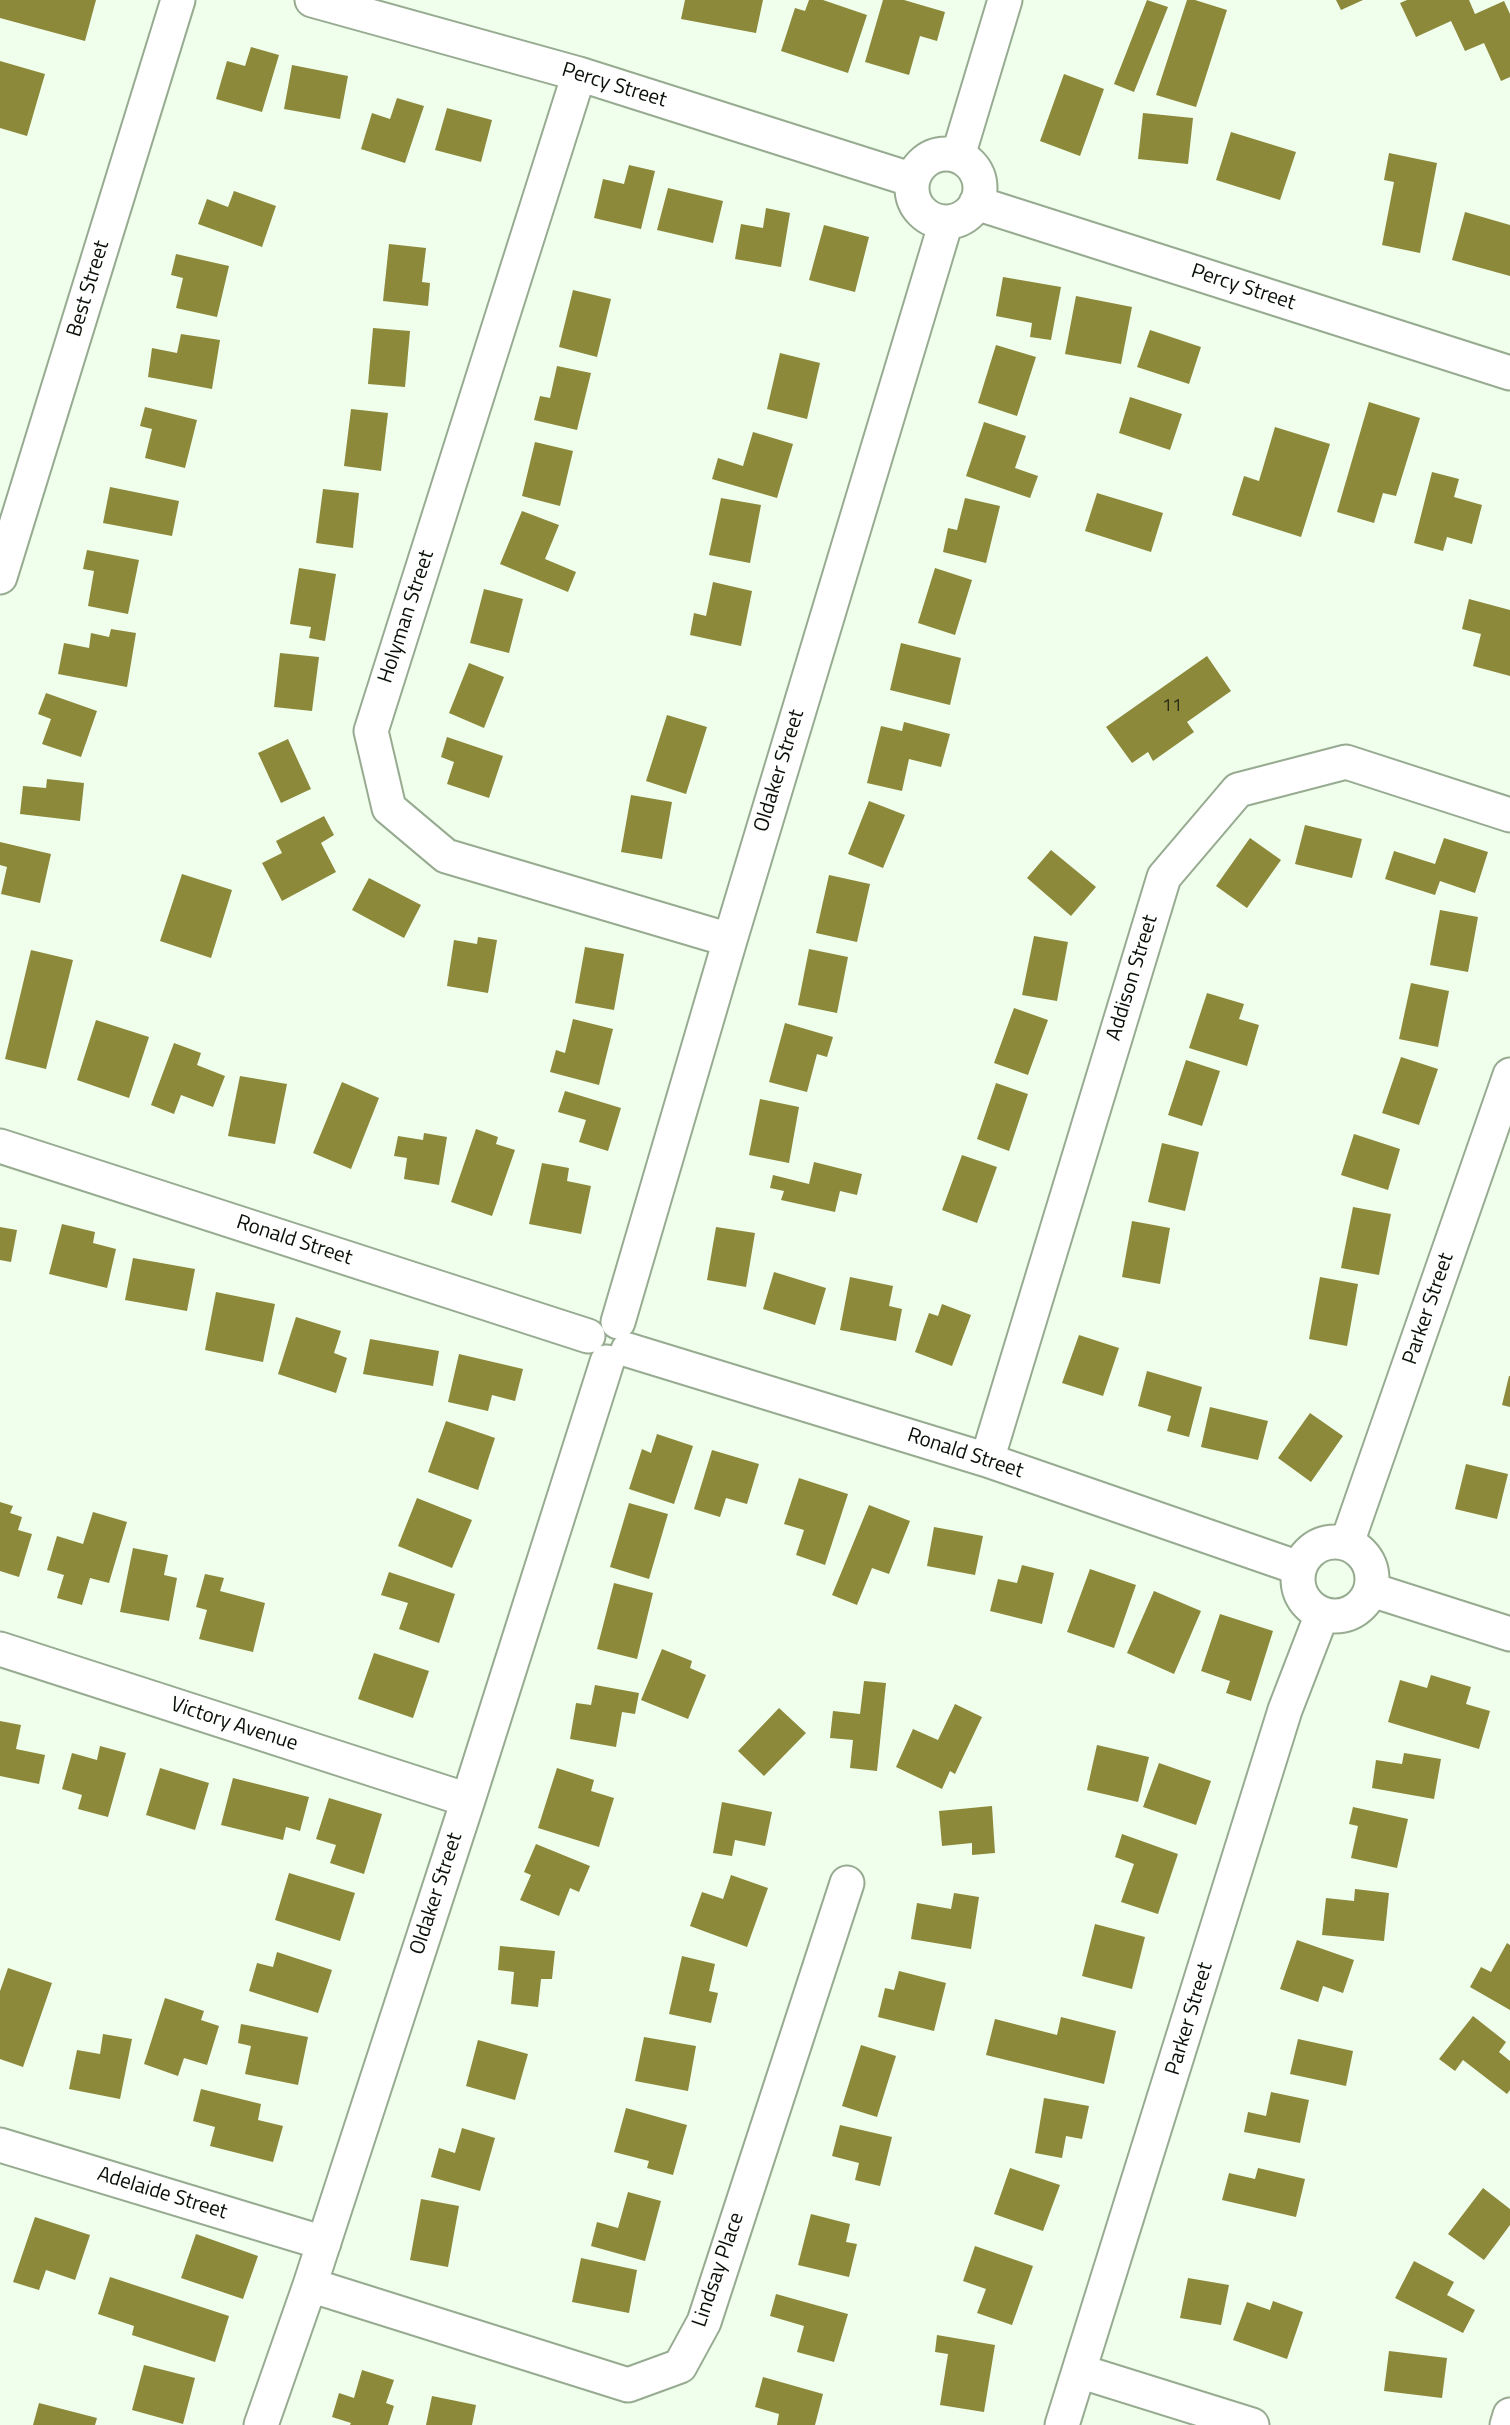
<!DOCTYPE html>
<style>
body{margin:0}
canvas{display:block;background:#f0feec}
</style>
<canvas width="1510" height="2425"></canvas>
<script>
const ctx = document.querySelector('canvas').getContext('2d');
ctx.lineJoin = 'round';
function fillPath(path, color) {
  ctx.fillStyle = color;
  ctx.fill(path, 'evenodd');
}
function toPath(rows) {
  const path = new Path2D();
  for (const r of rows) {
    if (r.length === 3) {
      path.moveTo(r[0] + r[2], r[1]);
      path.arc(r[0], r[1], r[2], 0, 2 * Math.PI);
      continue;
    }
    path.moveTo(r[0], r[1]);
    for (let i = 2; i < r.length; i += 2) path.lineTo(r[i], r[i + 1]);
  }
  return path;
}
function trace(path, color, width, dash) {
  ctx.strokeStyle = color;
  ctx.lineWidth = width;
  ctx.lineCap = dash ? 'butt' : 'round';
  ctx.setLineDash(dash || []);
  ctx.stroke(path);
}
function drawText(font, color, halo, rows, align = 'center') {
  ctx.font = font + ' "Titillium Web",sans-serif';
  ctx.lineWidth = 7;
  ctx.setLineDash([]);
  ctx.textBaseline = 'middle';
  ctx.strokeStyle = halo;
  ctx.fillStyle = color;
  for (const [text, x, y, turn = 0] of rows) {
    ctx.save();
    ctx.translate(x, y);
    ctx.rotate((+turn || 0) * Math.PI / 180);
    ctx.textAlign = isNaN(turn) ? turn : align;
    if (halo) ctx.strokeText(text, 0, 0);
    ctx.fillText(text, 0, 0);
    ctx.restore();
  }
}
const building = toPath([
 [0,0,96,0,85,41,0,18],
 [685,0,763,0,756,33,681,19],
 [809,0,823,0,867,15,848,73,781,51,795,8,805,11],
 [883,0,904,0,945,12,937,41,920,36,909,75,865,62],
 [1147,0,1168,7,1134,92,1114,84],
 [1187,0,1195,0,1227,10,1196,107,1156,95],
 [1336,0,1363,0,1341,10],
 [1407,0,1469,0,1475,14,1504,1,1510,14,1510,77,1501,81,1484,43,1465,51,1451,21,1416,37,1400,3],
 [251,47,279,55,262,112,216,99,227,61,245,66],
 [0,61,45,74,27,136,0,128],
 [292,65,348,76,340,119,284,109],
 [1064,74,1104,89,1080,156,1040,141],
 [397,98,424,106,405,163,361,149,372,113,390,119],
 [447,108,492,120,481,162,435,150],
 [1143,113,1193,118,1188,164,1138,159],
 [1231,132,1296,152,1280,200,1216,180],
 [1389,153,1437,163,1420,253,1382,245,1394,182,1384,180],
 [629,165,655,171,641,229,594,218,603,179,624,184],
 [668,188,723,201,713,243,657,230],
 [234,191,276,206,262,247,198,224,207,199,228,207],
 [766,208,790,213,781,267,735,259,741,224,763,228],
 [1465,212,1510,225,1510,276,1452,260],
 [824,225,869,237,855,292,809,280],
 [389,244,426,248,422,282,430,283,428,306,383,301],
 [176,254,229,266,217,317,176,308,183,278,171,275],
 [1003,277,1061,287,1051,340,1030,337,1032,323,996,316],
 [573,290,611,299,597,357,559,347],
 [1076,296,1132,307,1121,364,1065,354],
 [373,328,410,331,405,387,368,384],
 [1150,330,1201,347,1189,384,1137,367],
 [181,334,220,340,212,389,148,377,152,348,177,353],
 [996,345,1036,357,1017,416,978,403],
 [780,353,820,363,807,419,767,409],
 [557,366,591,373,577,430,534,420,540,396,550,398],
 [1130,397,1182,414,1170,450,1119,433],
 [1369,402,1420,418,1396,496,1383,493,1374,523,1337,512],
 [145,407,197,420,185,468,145,458,152,429,140,426],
 [351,409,388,413,381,471,344,466],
 [984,422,1026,436,1015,468,1038,476,1030,498,966,476],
 [1275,427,1330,444,1301,537,1232,515,1244,476,1259,481],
 [753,432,793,444,777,498,712,479,718,458,743,466],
 [535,442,573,451,560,506,522,496],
 [1432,472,1459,479,1454,497,1482,505,1472,544,1447,537,1443,551,1414,543],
 [110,487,179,501,172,536,103,523],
 [323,489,359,493,353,548,316,543],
 [1097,493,1163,513,1151,552,1085,531],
 [721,498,761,505,750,563,709,555],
 [965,498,1000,506,986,563,943,552,948,528,957,530],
 [522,511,559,525,545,559,576,572,568,592,500,564],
 [87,550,139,560,128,614,88,606,94,571,83,569],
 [299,568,336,574,325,641,309,638,311,627,290,624],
 [935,568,972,580,955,635,918,623],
 [713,582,752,591,741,646,690,635,694,613,706,616],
 [484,589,523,599,509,653,470,643],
 [1469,599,1510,610,1510,676,1473,666,1481,634,1462,629],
 [111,629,136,633,127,687,58,674,64,643,89,648,91,633,109,637],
 [901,643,961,658,950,705,890,690],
 [280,653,319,657,312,711,274,707],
 [1207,656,1231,691,1187,722,1194,732,1153,761,1148,752,1132,763,1106,727],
 [469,663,504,677,484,728,449,713],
 [46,693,97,711,81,757,42,744,51,719,38,714],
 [667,715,707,727,686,794,646,781],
 [904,722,950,734,941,767,909,759,902,791,867,783,881,726,902,731],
 [447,737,503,756,489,798,447,784,454,762,441,757],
 [288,739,311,789,281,803,258,753],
 [47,779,84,783,80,821,20,814,23,786,46,788],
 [631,795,672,802,662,859,621,852],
 [869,801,905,815,883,868,848,854],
 [324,816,334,835,321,843,336,872,282,901,262,863,282,853,276,841],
 [1305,825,1362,839,1352,878,1295,864],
 [1250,838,1281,860,1247,908,1216,886],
 [1444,838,1488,852,1475,893,1440,881,1435,895,1385,879,1394,851,1435,864],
 [0,842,51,854,40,903,1,894,7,867,0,865],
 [1051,850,1096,887,1071,916,1027,878],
 [182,874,232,890,211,958,160,941],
 [829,875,870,884,857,942,816,933],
 [369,878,421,905,404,938,352,910],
 [1440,910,1478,917,1468,972,1430,965],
 [1034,936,1068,942,1057,1001,1022,995],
 [478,937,497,940,488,993,447,986,454,940,477,944],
 [585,947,624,954,614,1010,575,1003],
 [809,949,848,957,837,1013,798,1005],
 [31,950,73,960,46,1069,5,1059],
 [1411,983,1449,991,1438,1047,1399,1039],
 [1207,993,1244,1004,1239,1019,1259,1025,1247,1066,1189,1048],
 [1014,1008,1048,1020,1028,1075,994,1063],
 [573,1019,613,1029,599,1085,550,1072,556,1050,565,1053],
 [96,1020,149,1037,129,1098,77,1080],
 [785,1023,833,1037,827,1057,817,1054,807,1092,769,1082],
 [174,1043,201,1053,197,1065,225,1076,213,1107,181,1095,174,1114,151,1105],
 [1401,1057,1438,1069,1419,1125,1382,1113],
 [1186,1060,1220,1071,1202,1126,1168,1115],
 [240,1076,287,1084,275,1144,228,1136],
 [342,1082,379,1098,351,1169,313,1153],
 [996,1083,1028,1094,1009,1151,977,1139],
 [565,1091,621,1108,608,1151,579,1142,586,1120,558,1112],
 [760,1099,799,1107,789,1163,749,1155],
 [476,1129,498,1137,496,1144,515,1150,492,1216,451,1202],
 [424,1133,447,1137,439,1185,404,1179,407,1158,394,1156,398,1136,423,1140],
 [1354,1134,1400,1149,1388,1190,1341,1175],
 [1162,1143,1199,1152,1185,1211,1148,1202],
 [962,1155,997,1167,977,1223,942,1210],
 [814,1162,862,1174,857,1195,840,1191,835,1212,781,1200,784,1191,770,1188,773,1175,809,1184],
 [542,1163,569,1168,567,1181,591,1186,581,1234,529,1224],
 [1353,1207,1391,1214,1379,1275,1341,1268],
 [1132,1221,1170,1228,1160,1284,1122,1277],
 [62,1224,95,1232,93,1243,116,1249,107,1288,49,1274],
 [0,1227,17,1230,11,1262,0,1260],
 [716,1227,755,1233,746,1287,707,1280],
 [133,1258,195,1269,187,1311,125,1300],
 [774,1272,826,1288,815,1325,763,1309],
 [850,1277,893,1286,889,1306,902,1309,896,1341,840,1330],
 [1320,1277,1358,1284,1347,1346,1309,1339],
 [216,1292,275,1304,263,1362,205,1350],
 [942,1304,971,1315,952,1366,915,1352,929,1313,938,1316],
 [296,1317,341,1331,334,1353,347,1358,336,1393,278,1374],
 [1079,1335,1119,1348,1103,1396,1062,1383],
 [370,1339,439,1351,433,1386,363,1374],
 [459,1354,523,1369,515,1401,492,1395,488,1411,448,1402],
 [1147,1371,1202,1387,1189,1437,1167,1431,1171,1416,1138,1406],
 [1509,1376,1510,1376,1510,1407,1502,1405],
 [1210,1407,1268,1421,1258,1460,1201,1447],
 [1310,1413,1343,1436,1311,1482,1278,1458],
 [446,1421,495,1438,478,1490,428,1472],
 [657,1434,693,1446,674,1504,629,1489,642,1449,651,1453],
 [712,1450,759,1464,747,1504,726,1498,720,1517,694,1509],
 [1466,1464,1508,1474,1497,1519,1455,1509],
 [799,1478,848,1494,825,1565,796,1555,804,1530,784,1524],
 [417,1498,472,1520,452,1568,398,1546],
 [0,1502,13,1506,10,1513,22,1517,18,1530,32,1534,19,1577,0,1571],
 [629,1503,668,1514,649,1579,610,1567],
 [869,1505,910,1521,889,1574,872,1568,857,1605,832,1595],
 [93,1512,127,1522,109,1583,90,1578,82,1605,57,1598,64,1575,47,1570,57,1536,83,1544],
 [934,1527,983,1536,975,1575,927,1566],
 [133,1548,168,1555,164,1575,177,1578,169,1621,120,1612],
 [1022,1565,1054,1573,1042,1624,990,1611,998,1579,1017,1583],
 [1090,1569,1136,1585,1114,1648,1067,1632],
 [389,1572,455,1594,439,1643,399,1629,408,1603,381,1595],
 [205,1574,224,1578,220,1591,265,1603,253,1652,199,1639,207,1610,196,1607],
 [614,1583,653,1593,637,1659,597,1649],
 [1154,1591,1201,1611,1174,1674,1127,1653],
 [1220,1614,1273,1631,1251,1701,1226,1693,1230,1681,1201,1671],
 [662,1649,692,1661,690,1668,706,1675,688,1719,641,1700],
 [374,1653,429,1671,413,1718,358,1699],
 [1431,1675,1471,1687,1466,1704,1490,1711,1479,1749,1388,1722,1400,1680,1427,1688],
 [864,1681,886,1683,877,1771,850,1768,853,1740,830,1738,833,1711,860,1714],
 [595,1685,639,1693,635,1714,622,1712,616,1747,570,1739,576,1703,591,1705],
 [955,1704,982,1717,955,1774,950,1771,942,1789,896,1767,913,1729,938,1740],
 [779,1708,806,1733,764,1776,738,1751],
 [0,1721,21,1725,16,1749,45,1755,39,1784,0,1776],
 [1097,1745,1149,1757,1138,1802,1087,1790],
 [100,1746,126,1753,108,1817,78,1809,82,1795,62,1789,72,1753,97,1760],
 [1404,1753,1441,1759,1434,1799,1372,1788,1376,1760,1402,1764],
 [1159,1763,1211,1781,1196,1825,1143,1807],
 [160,1768,209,1783,195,1830,146,1815],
 [557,1768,594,1780,591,1791,614,1798,599,1847,538,1828],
 [233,1778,309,1797,300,1831,286,1827,283,1840,221,1825],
 [329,1798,382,1814,364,1874,330,1863,336,1845,316,1839],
 [722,1802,772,1812,765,1846,735,1840,732,1856,713,1853],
 [992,1806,995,1853,972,1855,972,1843,942,1846,939,1811],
 [1353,1807,1408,1819,1397,1868,1351,1858,1358,1826,1349,1824],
 [1122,1834,1178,1854,1158,1914,1121,1902,1134,1864,1115,1857],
 [536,1844,590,1866,579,1892,570,1888,559,1916,520,1900,531,1875,524,1872],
 [289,1873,355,1893,340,1941,275,1920],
 [731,1875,768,1888,747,1947,690,1926,702,1892,723,1899],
 [1355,1889,1389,1893,1384,1941,1322,1935,1326,1898,1354,1901],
 [954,1893,979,1897,971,1949,911,1939,917,1903,951,1909],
 [1095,1924,1145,1937,1132,1989,1082,1976],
 [1297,1940,1354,1960,1343,1993,1323,1986,1318,2002,1280,1989],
 [1507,1943,1510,1945,1510,2010,1470,1987,1481,1967,1491,1972],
 [500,1946,555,1951,552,1979,541,1979,538,2007,511,2004,514,1972,498,1970],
 [277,1952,332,1970,318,2013,249,1991,257,1963,273,1967],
 [682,1956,715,1964,709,1991,718,1993,711,2023,669,2014],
 [8,1968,52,1983,23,2067,0,2059,0,1991],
 [899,1971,946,1983,934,2031,878,2017,885,1988,894,1990],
 [165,1998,204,2011,201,2020,219,2026,207,2065,184,2058,178,2076,144,2064],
 [1473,2016,1506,2042,1499,2052,1510,2061,1510,2090,1507,2094,1463,2060,1455,2071,1439,2059],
 [1061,2017,1116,2031,1104,2084,986,2055,995,2019,1057,2035],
 [241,2024,308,2037,298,2085,245,2074,251,2046,238,2043],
 [103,2034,132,2039,120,2099,69,2089,77,2050,100,2054],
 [644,2037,696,2046,688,2091,635,2081],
 [1298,2039,1353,2051,1346,2086,1290,2074],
 [478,2040,528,2054,515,2100,466,2086],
 [861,2045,896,2056,877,2117,842,2106],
 [201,2089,261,2104,258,2120,283,2126,273,2162,210,2146,215,2127,193,2121],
 [1271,2092,1309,2100,1300,2143,1244,2132,1248,2112,1266,2116],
 [1044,2098,1089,2106,1082,2139,1066,2136,1062,2158,1035,2153],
 [626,2108,687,2125,673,2175,647,2168,649,2161,614,2152],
 [840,2125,892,2137,880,2186,855,2180,859,2163,832,2156],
 [462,2128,495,2138,480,2191,431,2177,439,2148,455,2153],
 [1010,2168,1060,2185,1043,2231,994,2214],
 [1258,2168,1305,2179,1296,2217,1222,2200,1229,2173,1255,2179],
 [1483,2188,1510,2209,1510,2225,1484,2260,1448,2234],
 [628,2192,661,2201,645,2261,591,2246,597,2222,618,2228],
 [421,2199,459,2206,448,2267,410,2260],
 [811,2214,850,2224,846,2242,857,2244,849,2277,798,2265],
 [35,2217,90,2235,75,2280,46,2270,39,2290,13,2282],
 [196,2234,258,2256,243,2299,181,2278],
 [975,2246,1033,2266,1012,2325,977,2313,986,2289,963,2281],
 [581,2258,637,2270,629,2313,572,2302],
 [1414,2261,1454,2282,1447,2295,1475,2310,1463,2333,1395,2298],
 [110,2277,229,2316,215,2362,132,2335,134,2326,98,2314],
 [1188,2278,1229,2285,1221,2325,1180,2318],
 [776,2294,848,2314,834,2362,797,2352,804,2326,770,2316],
 [1273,2301,1303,2312,1287,2359,1233,2340,1247,2302,1270,2310],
 [937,2335,995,2345,984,2412,940,2405,948,2354,935,2352],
 [1389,2351,1447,2358,1442,2398,1384,2391],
 [144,2365,195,2378,183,2424,132,2410],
 [362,2370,394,2380,386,2403,394,2406,388,2425,350,2425,351,2423,332,2417,339,2393,354,2398],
 [763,2377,823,2394,815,2425,777,2425,779,2414,755,2407],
 [432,2396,476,2405,472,2425,426,2425],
 [39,2403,97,2418,95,2425,33,2425]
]);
const minor = toPath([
 [312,0,579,74,913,180],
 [579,74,371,731,389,808,446,856,730,940],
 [946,188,34],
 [958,156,1005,0],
 [976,203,1510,373],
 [0,577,178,0],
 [0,1146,588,1336],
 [618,1322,730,940,946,222],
 [628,1350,987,1460,1299,1568],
 [987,1460,1164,877,1238,790,1346,762,1510,815],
 [1335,1579,37],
 [1347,1543,1510,1075],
 [1372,1590,1510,1634],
 [0,1649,468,1800],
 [0,2145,324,2243],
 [310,2285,628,2385,680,2366,704,2322,847,1883],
 [1079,2371,1252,2425],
 [261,2425,310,2285,468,1800,607,1362],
 [1062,2425,1285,1710,1322,1614],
 [1507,2425,1510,2415]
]);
const numberNames = [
 ["11",1172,707]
];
const streetNames = [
 ["Percy Street",614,86,17],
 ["Percy Street",1243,288,18],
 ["Best Street",89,289,-73],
 ["Holyman Street",407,617,-72],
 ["Oldaker Street",780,771,-73],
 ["Addison Street",1133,978,-73],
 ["Ronald Street",294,1241,18],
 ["Parker Street",1429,1309,-71],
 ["Ronald Street",965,1454,18],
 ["Victory Avenue",234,1725,18],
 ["Oldaker Street",437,1894,-72],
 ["Parker Street",1190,2019,-73],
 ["Adelaide Street",162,2194,17],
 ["Lindsay Place",719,2270,-71]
];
fillPath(building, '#8c893b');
trace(minor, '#96ab90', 37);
trace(minor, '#fff', 33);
drawText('18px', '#2a2e14', null, numberNames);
drawText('21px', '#091007', '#fff', streetNames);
</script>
